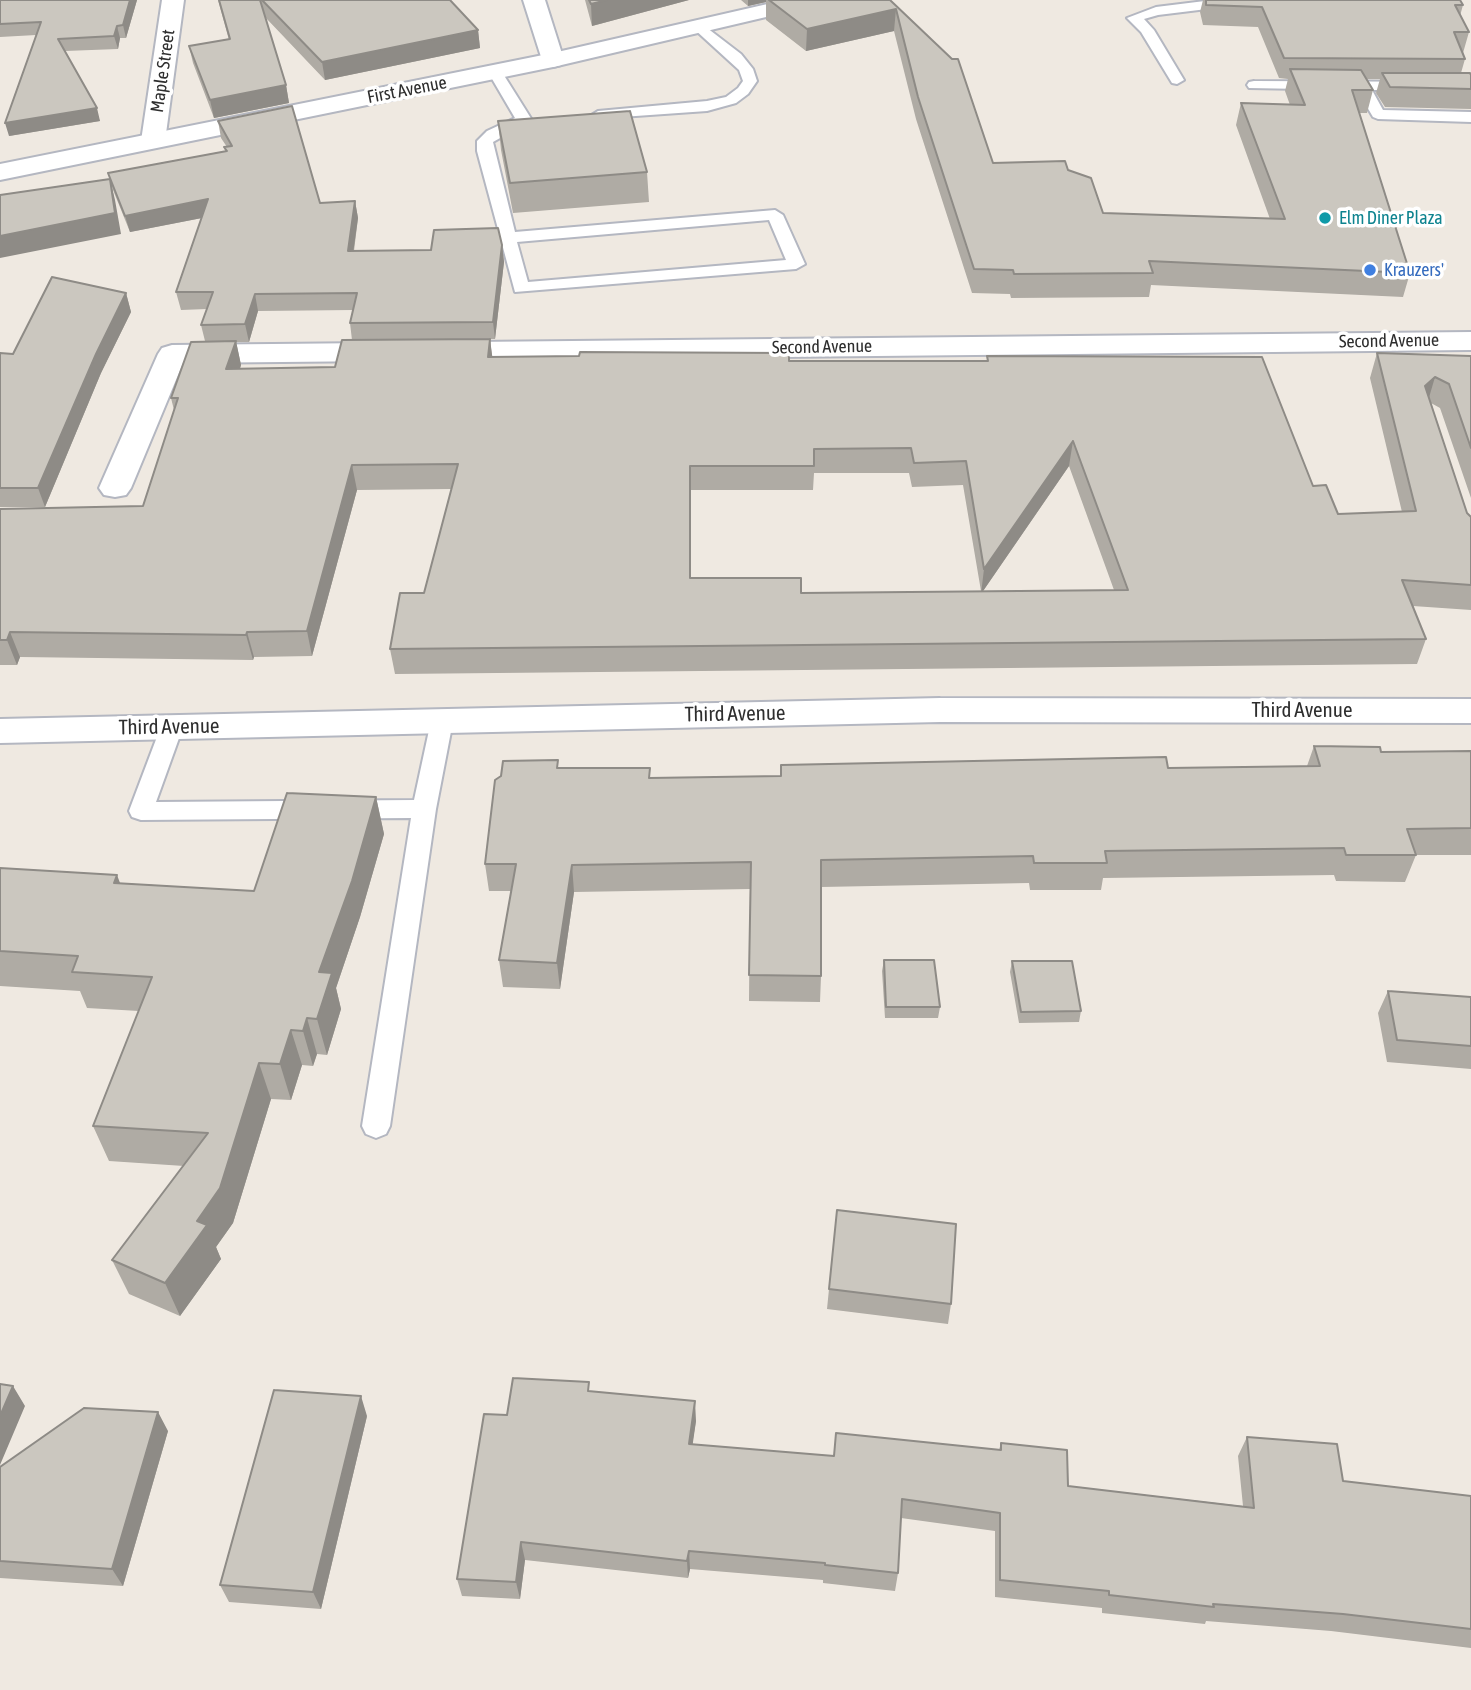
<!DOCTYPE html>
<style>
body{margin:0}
canvas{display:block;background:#efe9e1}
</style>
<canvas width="1471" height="1690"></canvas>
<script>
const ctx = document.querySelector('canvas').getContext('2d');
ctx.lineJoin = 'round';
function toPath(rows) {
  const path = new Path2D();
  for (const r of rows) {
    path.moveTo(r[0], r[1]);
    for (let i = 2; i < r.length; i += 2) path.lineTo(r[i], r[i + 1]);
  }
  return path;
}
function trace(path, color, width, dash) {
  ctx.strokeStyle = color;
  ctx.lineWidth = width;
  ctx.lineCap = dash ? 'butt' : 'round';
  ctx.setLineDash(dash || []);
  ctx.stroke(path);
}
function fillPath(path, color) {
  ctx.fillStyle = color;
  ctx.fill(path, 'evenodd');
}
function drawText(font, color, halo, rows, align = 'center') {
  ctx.font = font + ' "Asap Condensed",sans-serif';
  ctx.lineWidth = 7;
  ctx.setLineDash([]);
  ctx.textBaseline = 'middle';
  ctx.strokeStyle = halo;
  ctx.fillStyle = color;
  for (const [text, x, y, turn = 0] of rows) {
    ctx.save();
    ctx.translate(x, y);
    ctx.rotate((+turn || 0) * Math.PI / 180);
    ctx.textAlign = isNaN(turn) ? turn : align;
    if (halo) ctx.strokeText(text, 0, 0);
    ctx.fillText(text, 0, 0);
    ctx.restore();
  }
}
const service = toPath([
 [1213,0,1255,0,1248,4,1158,15,1144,19,1154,30,1184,80,1177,84,1172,83,1141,32,1127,18,1156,7,1213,0],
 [698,21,741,54,753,69,757,81,748,94,736,103,707,111,593,119,590,116,598,111,707,101,726,97,738,88,743,81,739,70,693,28,693,22,698,21],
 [495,68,500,69,532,120,493,142,515,232,775,210,783,215,805,264,796,269,515,292,477,151,477,141,487,131,515,118,488,72,495,68],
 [769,220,786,260,528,282,517,242,769,220],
 [1254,81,1471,82,1471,90,1372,90,1383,110,1471,112,1471,122,1378,119,1373,117,1357,90,1249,88,1247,85,1249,82,1254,81],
 [442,713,450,715,453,721,436,809,390,1126,386,1134,376,1138,366,1134,362,1126,411,818,141,820,132,817,129,811,163,721,171,719,179,721,183,727,156,802,414,800,431,721,434,715,442,713]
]);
const minor = toPath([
 [162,0,184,0,165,141,162,146,153,148,144,146,141,141,162,0],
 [523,0,545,0,564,60,561,65,553,67,545,65,542,60,523,0],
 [1471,332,1471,350,183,363,131,488,126,495,115,497,104,495,99,488,158,354,162,348,172,345,1471,332],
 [940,698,1471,699,1471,723,940,722,0,743,0,719,940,698]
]);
const secondary = toPath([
 [785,0,824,0,821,5,813,6,553,67,0,180,0,164,553,53,785,0]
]);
const wall = toPath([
 [0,0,137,0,126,38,120,38,118,49,65,51,100,121,9,136,36,35,0,37],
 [218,0,450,0,478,30,480,48,325,80,265,17,286,85,289,103,214,118,193,63,189,46,229,40],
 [585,0,689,0,592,26],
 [741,0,890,0,993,163,1068,170,1103,213,1270,219,1236,125,1241,103,1290,105,1285,91,1288,79,1279,78,1258,27,1203,25,1200,12,1203,0,1460,0,1463,5,1460,16,1469,32,1463,53,1465,59,1461,73,1471,75,1471,109,1385,107,1376,93,1380,79,1366,79,1373,90,1367,113,1359,113,1410,273,1403,297,1151,285,1149,297,1011,298,1010,294,972,293,916,119,894,31,806,51,766,20,766,2,748,6],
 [218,121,320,203,355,201,358,218,354,251,431,250,502,245,504,262,495,339,490,339,492,357,789,361,987,361,987,356,1313,486,1338,514,1402,512,1370,378,1377,353,1471,356,1471,498,1440,408,1431,403,1467,513,1471,517,1471,610,1413,606,1426,639,1417,664,395,674,390,649,424,593,452,489,357,490,312,656,254,657,253,660,20,657,17,665,0,665,0,510,143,506,174,410,171,398,205,341,201,325,207,309,181,310,176,292,202,218,130,232,113,190,108,173,225,151,224,147,227,147,221,138],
 [353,310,350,323,352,340,335,367,240,369,241,365,236,342,249,342,258,311],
 [1069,466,1114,590,983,591],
 [814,473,909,473,912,487,963,485,981,591,801,593,690,578,690,490,813,490],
 [498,121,647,172,649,202,513,213,501,150],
 [126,293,131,312,101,373,45,507,0,507,0,353,13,354],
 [1314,746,1381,752,1471,751,1471,855,1416,855,1405,882,1336,881,1334,875,1103,878,1101,890,1030,890,1029,883,821,887,821,976,820,1002,749,1001,750,889,574,892,560,989,503,987,499,960,511,891,489,891,485,864,559,768,650,768,650,778,781,776,781,765,1168,768,1307,766],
 [376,797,384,834,360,917,336,988,341,1009,327,1055,317,1054,313,1066,302,1065,291,1100,271,1099,233,1223,216,1247,221,1259,180,1316,129,1294,112,1260,184,1166,109,1161,93,1126,139,1011,87,1008,80,991,0,986,0,868,120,883,254,891],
 [884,960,940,1007,938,1018,885,1018,882,971],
 [1012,961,1081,1011,1079,1022,1019,1023,1010,972],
 [1388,991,1471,997,1471,1069,1387,1062,1378,1013],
 [829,1289,951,1304,948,1324,827,1309],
 [591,1392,696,1421,692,1445,834,1456,999,1450,1001,1443,1068,1486,1243,1506,1238,1456,1247,1437,1343,1481,1471,1496,1471,1648,1331,1631,1206,1621,1205,1624,1102,1613,1102,1608,995,1597,995,1531,901,1518,898,1573,895,1591,823,1583,823,1580,690,1569,688,1578,525,1560,520,1599,462,1596,457,1579,507,1415],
 [367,1416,321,1609,229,1602,220,1585],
 [168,1431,123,1586,0,1578,0,1467]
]);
const shadedWall = toPath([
 [130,0,137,0,126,38,123,25],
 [607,0,689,0,592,26,591,4],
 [748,0,766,0,766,2,748,6],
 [896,9,894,31,806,51,807,29],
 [117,26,120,38,118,49,114,36],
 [478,30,480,48,325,80,322,62],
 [286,85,289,103,214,118,210,100],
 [97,108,100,121,9,136,5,123],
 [110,179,115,200,121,234,0,258,0,236],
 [208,199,212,216,130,232,125,216],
 [355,201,358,218,351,268,348,251],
 [502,245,504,262,495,339,493,322],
 [126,293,131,312,101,373,45,507,38,488,96,354],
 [255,294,258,311,249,342,245,324],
 [490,339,493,362,488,357],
 [236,341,241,365,232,393,226,369],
 [1435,377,1428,401,1425,386],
 [1073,441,1069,466,981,594,984,569],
 [352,465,357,490,312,656,307,631],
 [10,632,20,657,17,665,7,640],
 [247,632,254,657,253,660,246,635],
 [376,797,384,834,360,917,336,988,341,1009,327,1055,317,1019,319,972],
 [572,865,574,892,560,989,557,963],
 [117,875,131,912,114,883],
 [307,1018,317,1054,313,1066,303,1031],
 [291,1030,302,1065,291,1100,280,1064],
 [259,1063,271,1099,233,1223,216,1247,221,1259,180,1316,165,1283,197,1221],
 [13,1386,25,1406,0,1465,0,1416],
 [361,1396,367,1416,321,1609,313,1592],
 [695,1401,696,1421,690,1463,689,1444],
 [158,1412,168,1431,123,1586,112,1569],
 [521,1542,525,1560,520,1599,516,1582],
 [689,1551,690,1569,688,1578,687,1561]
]);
const building = toPath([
 [0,0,130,0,123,25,117,26,114,36,58,39,97,108,5,123,41,22,0,24,0,0],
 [219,0,260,0,286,85,210,100,189,46,230,39,219,0],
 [262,0,450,0,478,30,322,62,262,0],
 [589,0,607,0,591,4,589,0],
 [769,0,890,0,952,59,958,59,993,163,1065,161,1068,170,1091,178,1103,213,1285,219,1241,103,1305,105,1290,69,1361,70,1373,90,1352,90,1410,273,1149,261,1153,273,1014,274,1013,270,974,269,918,97,896,9,807,29,769,0],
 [1206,0,1460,0,1463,5,1455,5,1469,32,1454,32,1465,59,1284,58,1262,7,1206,5,1206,0],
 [1382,73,1470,73,1471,75,1471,89,1390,87,1382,73],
 [292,106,320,203,355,201,348,251,431,250,434,230,498,228,502,245,493,322,350,323,357,293,255,294,245,324,201,325,213,292,176,292,208,199,125,216,108,173,227,151,224,147,232,146,218,121,292,106],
 [630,111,647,172,510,183,498,121,630,111],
 [110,179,115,213,0,236,0,195,110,179],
 [52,277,126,293,96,354,38,488,0,488,0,353,13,354,52,277],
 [490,339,488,357,579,356,580,352,789,353,789,361,988,361,987,356,1262,357,1313,486,1326,485,1338,514,1416,511,1377,353,1471,356,1471,448,1449,384,1435,377,1425,386,1467,513,1471,517,1471,585,1402,580,1426,639,390,649,400,593,424,593,458,464,352,465,307,631,247,632,246,635,10,632,7,640,0,640,0,509,143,506,178,398,171,398,191,342,236,341,226,369,335,367,342,340,490,339],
 [1073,441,1128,590,801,593,801,578,690,578,690,466,814,466,814,449,911,448,914,463,966,461,984,569,1073,441],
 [1314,746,1380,747,1381,752,1471,751,1471,828,1407,829,1416,855,1346,855,1344,848,1105,851,1107,863,1034,863,1033,856,821,860,821,976,749,975,751,862,572,865,557,963,499,960,516,864,485,864,495,780,501,776,503,761,558,760,557,768,650,768,649,778,781,776,781,765,1166,757,1168,768,1320,766,1314,746],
 [287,793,376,797,352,881,319,972,332,973,317,1019,307,1018,303,1031,291,1030,280,1064,259,1063,220,1188,197,1221,207,1225,165,1283,112,1260,208,1133,93,1126,152,977,72,972,78,956,0,951,0,868,117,875,114,883,254,891,287,793],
 [884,960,934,960,940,1007,886,1007,884,960],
 [1012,961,1072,961,1081,1011,1021,1012,1012,961],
 [1388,991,1471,997,1471,1046,1397,1040,1388,991],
 [837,1210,956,1224,951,1304,829,1289,837,1210],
 [513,1378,589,1382,588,1391,695,1401,689,1444,834,1456,836,1433,1001,1450,1001,1443,1067,1450,1068,1486,1254,1508,1247,1437,1337,1444,1343,1481,1471,1496,1471,1629,1343,1614,1213,1604,1214,1607,1109,1595,1109,1591,1000,1580,1000,1513,902,1499,898,1573,825,1565,825,1563,689,1551,687,1561,521,1542,516,1582,457,1579,484,1414,507,1415,513,1378],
 [0,1384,13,1386,0,1416,0,1384],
 [274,1390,361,1396,313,1592,220,1585,274,1390],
 [84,1408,158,1412,112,1569,0,1561,0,1467,84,1408]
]);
const markers = [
 [1325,218,7,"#0f9aa8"],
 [1370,270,7,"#3f7fe0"]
];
const farStreetnames = [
 ["Maple Street",163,71,-82],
 ["First Avenue",407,90,-11],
 ["Second Avenue",1389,341,-1],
 ["Second Avenue",822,347,-1]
];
const farCulturenames = [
 ["Elm Diner Plaza",1339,218]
];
const farShopnames = [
 ["Krauzers'",1384,270]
];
const streetNames = [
 ["Third Avenue",1302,710],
 ["Third Avenue",735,714,-1],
 ["Third Avenue",169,727,-1]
];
trace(service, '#b4b7c1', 4);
trace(minor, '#b4b7c1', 4);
trace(secondary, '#b4b7c1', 4);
fillPath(service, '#fff');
fillPath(minor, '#fff');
fillPath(secondary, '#fff');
fillPath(wall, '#afaba4');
fillPath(shadedWall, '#8e8b86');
fillPath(building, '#cbc7bf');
trace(building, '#8e8b86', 2);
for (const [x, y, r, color] of markers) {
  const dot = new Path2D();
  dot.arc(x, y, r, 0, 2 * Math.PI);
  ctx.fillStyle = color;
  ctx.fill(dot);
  trace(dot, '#fff', 2.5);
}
drawText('18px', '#2e2e2e', '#fff', farStreetnames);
drawText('18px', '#0d838f', '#fff', farCulturenames, 'left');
drawText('18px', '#366cbe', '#fff', farShopnames, 'left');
drawText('21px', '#2e2e2e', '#fff', streetNames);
</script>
